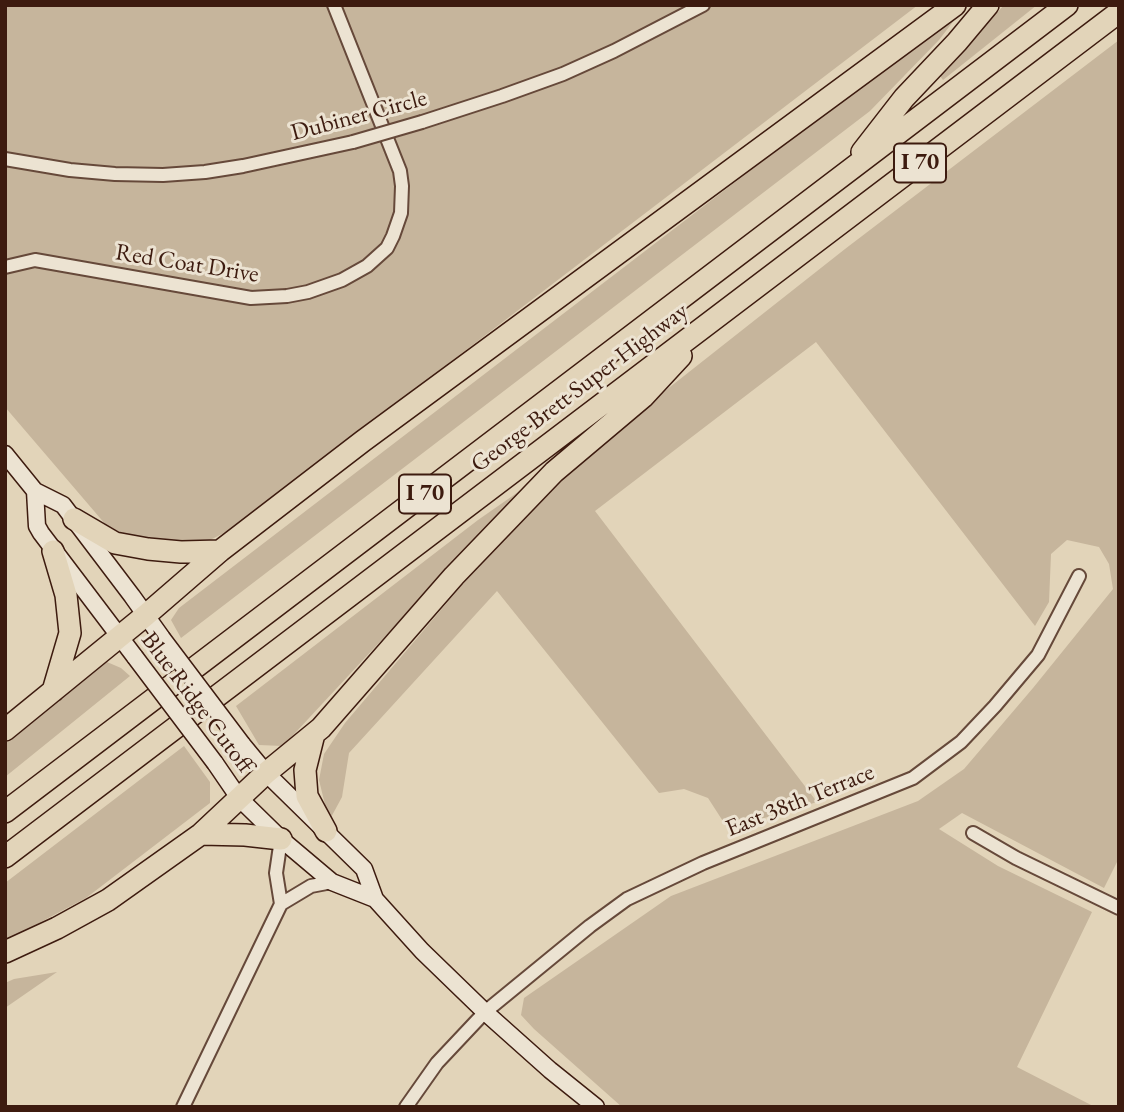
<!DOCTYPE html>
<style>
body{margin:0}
#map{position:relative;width:1124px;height:1112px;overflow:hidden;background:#e2d4b9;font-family:"EB Garamond",serif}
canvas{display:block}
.frame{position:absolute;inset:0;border:7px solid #3d1b0f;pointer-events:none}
</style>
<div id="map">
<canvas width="1124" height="1112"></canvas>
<div class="frame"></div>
</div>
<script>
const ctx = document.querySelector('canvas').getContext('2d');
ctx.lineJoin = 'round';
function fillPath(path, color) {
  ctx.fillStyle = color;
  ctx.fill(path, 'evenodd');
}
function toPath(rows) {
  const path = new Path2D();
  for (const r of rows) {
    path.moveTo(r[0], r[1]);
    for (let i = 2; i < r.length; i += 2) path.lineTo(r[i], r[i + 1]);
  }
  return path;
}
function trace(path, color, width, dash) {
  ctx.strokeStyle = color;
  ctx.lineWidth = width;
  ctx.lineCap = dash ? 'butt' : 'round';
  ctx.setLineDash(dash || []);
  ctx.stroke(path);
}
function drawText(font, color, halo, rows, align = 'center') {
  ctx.font = font + ' "EB Garamond",serif';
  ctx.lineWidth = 6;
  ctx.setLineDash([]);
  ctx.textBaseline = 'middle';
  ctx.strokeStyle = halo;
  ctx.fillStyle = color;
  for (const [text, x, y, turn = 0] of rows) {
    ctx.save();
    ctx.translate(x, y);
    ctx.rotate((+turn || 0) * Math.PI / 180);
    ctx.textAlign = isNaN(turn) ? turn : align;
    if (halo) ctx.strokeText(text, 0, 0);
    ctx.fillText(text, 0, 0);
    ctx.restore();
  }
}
const green = toPath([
 [5,5,918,5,280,492,228,531,202,544,132,538,106,525,5,407],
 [1004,5,1037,5,943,80,940,76],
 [965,6,939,40,870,111,181,638,171,620,179,608],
 [1119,40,1119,858,1104,888,962,813,939,829,998,866,1092,912,1017,1067,1095,1107,622,1107,534,1029,521,1015,524,998,671,896,918,801,964,769,1033,688,1113,589,1109,564,1099,547,1067,540,1051,554,1049,602,1035,626,816,342,595,511,817,802,728,829,708,798,684,789,659,793,497,591,349,753,342,797,329,821,319,780,324,754,345,723,529,506,618,428,845,249],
 [521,490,283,746,259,745,236,706,478,520],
 [107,662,121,668,130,676,5,777,5,741],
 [184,746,210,782,210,803,86,898,5,941,5,883],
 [57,972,5,1008,5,983,14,979]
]);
const street = toPath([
 [422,122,502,96,563,74,614,51,703,5],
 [5,159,70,170,115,174,163,175,205,172,243,166,353,142],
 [5,267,35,260,251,298,287,296,308,292,342,280,367,266,387,248,393,236,401,213,402,186,400,171,334,5],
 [973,833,1016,858,1119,908],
 [281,839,276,873,281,904],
 [183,1107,281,904,311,886,332,882],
 [406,1107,437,1063,485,1012,590,926,627,899,703,863,913,778,961,742,995,706,1038,655,1079,576]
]);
const secondary = toPath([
 [5,454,35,491,63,505,132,596,162,638],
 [35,491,37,526,41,533,135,657],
 [242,744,266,773,364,869,375,899,422,951,485,1012,550,1070,596,1107],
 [215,763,239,798,281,839,332,882,375,899]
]);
const highway = toPath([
 [862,152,904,98,957,42,988,5],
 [74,519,115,543,148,549,181,552,220,551],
 [53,691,70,633,66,595,53,551],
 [5,730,146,615,220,551,363,441,955,5],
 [314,734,305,770,307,796,326,831],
 [5,812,1067,5],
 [201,834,245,835,281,839],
 [5,857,1119,12],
 [5,952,57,928,108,900,201,834,266,773,321,728,454,576,554,472,643,397,681,356]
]);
const streetBridge = toPath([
 [353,142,422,122]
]);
const secondaryBridge = toPath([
 [162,638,242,744],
 [135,657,215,763]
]);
const shields = [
 [920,163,52],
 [425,494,52]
];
const shieldNames = [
 ["I 70",920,163],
 ["I 70",425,494]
];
const streetNames = [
 ["Dubiner Circle",359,116,-15],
 ["Red Coat Drive",187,264,9],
 ["George Brett Super Highway",580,388,-37],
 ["Blue Ridge Cutoff",197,703,53],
 ["East 38th Terrace",800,801,-22]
];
fillPath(green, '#c6b59c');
trace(street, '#66493a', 16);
trace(secondary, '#3d1b0f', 19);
trace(highway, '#3d1b0f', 24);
trace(street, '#ece3d2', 12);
trace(secondary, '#ece3d2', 16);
trace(highway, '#e2d4b9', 21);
trace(streetBridge, '#66493a', 16, []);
trace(secondaryBridge, '#3d1b0f', 19, []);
trace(streetBridge, '#ece3d2', 12);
trace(secondaryBridge, '#ece3d2', 16);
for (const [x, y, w] of shields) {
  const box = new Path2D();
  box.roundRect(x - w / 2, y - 19.5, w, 39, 5);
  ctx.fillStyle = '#ece3d2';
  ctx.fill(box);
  trace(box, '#3d1b0f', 2);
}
drawText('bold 23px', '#3d1b0f', null, shieldNames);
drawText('24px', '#3d1b0f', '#ece3d2', streetNames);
</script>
